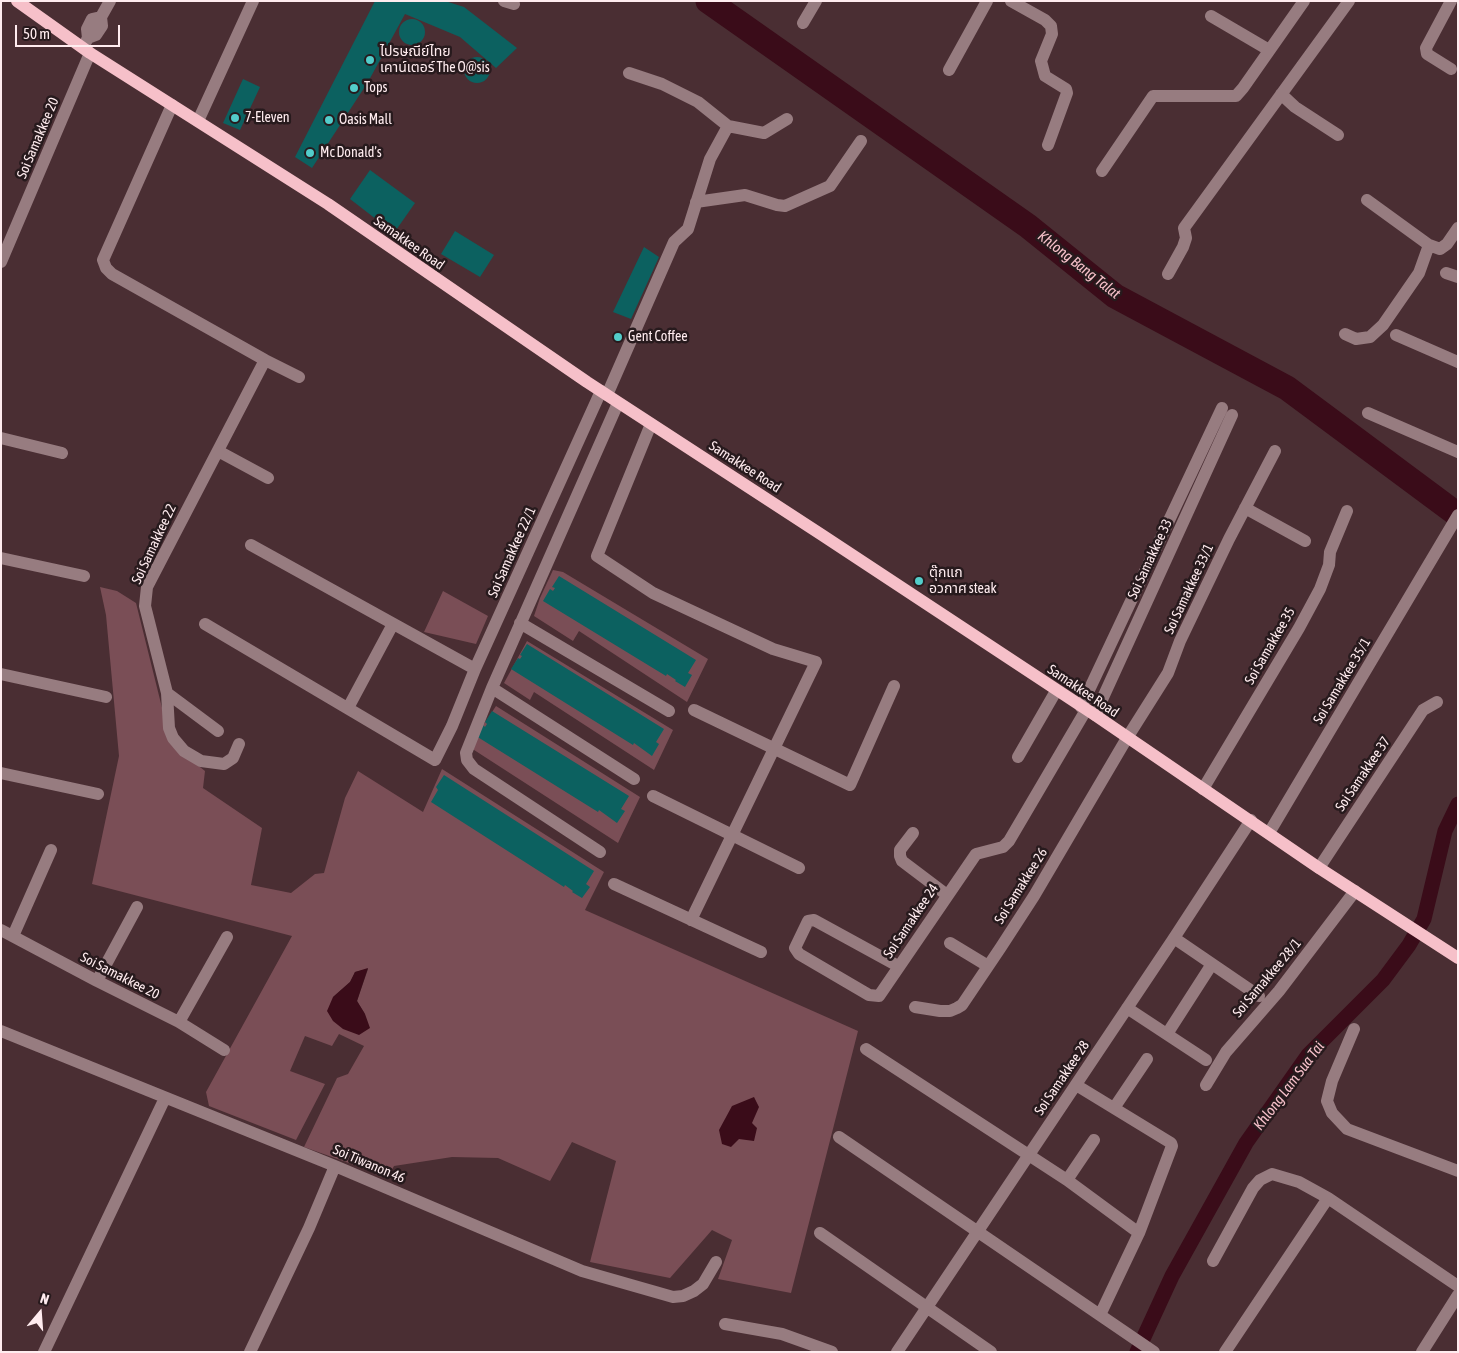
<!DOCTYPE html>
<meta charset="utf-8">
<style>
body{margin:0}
#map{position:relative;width:1459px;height:1353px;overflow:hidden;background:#4a2e33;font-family:"Asap Condensed",sans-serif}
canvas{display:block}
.frame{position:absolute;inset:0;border:2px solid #ffecef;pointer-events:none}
.north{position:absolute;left:15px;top:1288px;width:50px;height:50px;-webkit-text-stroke:4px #271a1d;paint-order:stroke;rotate:18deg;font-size:14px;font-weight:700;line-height:20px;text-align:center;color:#ffecef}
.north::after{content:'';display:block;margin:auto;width:18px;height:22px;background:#ffecef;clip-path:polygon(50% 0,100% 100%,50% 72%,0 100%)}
.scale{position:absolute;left:15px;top:25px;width:105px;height:22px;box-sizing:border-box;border:2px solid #ffecef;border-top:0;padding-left:6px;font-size:15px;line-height:18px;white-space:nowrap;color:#ffecef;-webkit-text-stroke:4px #271a1d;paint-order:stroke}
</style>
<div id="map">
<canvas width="1459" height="1353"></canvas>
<div class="frame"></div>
<div class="north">N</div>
<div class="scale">50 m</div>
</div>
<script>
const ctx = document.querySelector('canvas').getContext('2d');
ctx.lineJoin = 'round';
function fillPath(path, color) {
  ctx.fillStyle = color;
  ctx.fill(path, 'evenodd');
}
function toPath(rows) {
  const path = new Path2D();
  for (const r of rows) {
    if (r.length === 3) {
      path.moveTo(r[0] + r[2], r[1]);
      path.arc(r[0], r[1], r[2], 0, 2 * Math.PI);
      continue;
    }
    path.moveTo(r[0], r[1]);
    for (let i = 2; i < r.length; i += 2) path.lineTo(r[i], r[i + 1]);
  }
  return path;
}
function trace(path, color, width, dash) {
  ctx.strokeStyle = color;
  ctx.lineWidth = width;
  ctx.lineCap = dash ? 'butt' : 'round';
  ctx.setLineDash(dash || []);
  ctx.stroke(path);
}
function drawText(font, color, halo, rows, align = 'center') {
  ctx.font = font + ' "Asap Condensed","Noto Sans Thai",sans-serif';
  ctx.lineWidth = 5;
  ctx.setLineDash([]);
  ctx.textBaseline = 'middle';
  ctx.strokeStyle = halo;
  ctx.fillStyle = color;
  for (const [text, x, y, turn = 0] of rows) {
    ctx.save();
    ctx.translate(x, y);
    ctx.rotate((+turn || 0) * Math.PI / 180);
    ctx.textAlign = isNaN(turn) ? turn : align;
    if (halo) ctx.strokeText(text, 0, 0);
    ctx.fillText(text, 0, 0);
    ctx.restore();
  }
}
const green = toPath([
 [553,570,563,572,708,659,687,702,579,631,573,641,534,616,540,598],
 [100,587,117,591,136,603,171,744,205,771,203,788,262,828,251,885,291,893,315,874,324,873,345,798,358,771,423,812,442,769,604,872,585,910,858,1031,791,1293,718,1279,732,1240,712,1230,670,1278,590,1262,616,1161,572,1142,550,1181,498,1158,452,1157,394,1166,388,1177,304,1147,337,1078,348,1074,364,1046,339,1034,332,1046,305,1036,290,1071,325,1084,296,1140,209,1106,206,1092,292,936,92,884,119,756,106,615],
 [368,969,357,1001,365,1014,333,997,350,982,355,972],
 [443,591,488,616,476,644,424,632],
 [527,641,673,730,654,770,534,692,530,700,504,683],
 [496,706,640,797,618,843,471,748,476,736]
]);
const water = toPath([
 [368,968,357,1001,365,1014,370,1028,359,1035,343,1029,333,1021,327,1011,333,997,350,982,355,972],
 [754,1097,759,1107,752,1123,757,1128,754,1141,739,1139,731,1147,722,1144,719,1130,732,1106]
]);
const canal = toPath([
 [1137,1352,1172,1276,1246,1143,1308,1055,1383,980,1409,945,1424,919,1445,831,1458,804]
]);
const river = toPath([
 [708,1,1028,226,1115,296,1287,388,1458,515]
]);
const building = toPath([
 [375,1,445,1,464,7,517,48,496,68,460,37,405,14,368,82,312,168,295,157],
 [412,32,13],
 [477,70,13],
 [243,79,260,87,240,130,223,123],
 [370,170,415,203,394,233,350,199],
 [455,231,494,255,480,277,441,254],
 [644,247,659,257,631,319,613,312],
 [559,576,696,660,688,673,692,675,685,687,675,681,676,680,667,674,666,676,543,601,550,589,553,591,555,588,552,587],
 [527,644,664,729,656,742,659,744,652,756,634,743,633,745,511,669,518,658,520,659,522,656,520,655],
 [492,711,629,796,621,809,625,811,617,823,599,810,598,812,476,736,483,725,485,727,487,724,485,722],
 [444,775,594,871,586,884,590,887,582,898,572,892,573,891,565,885,564,887,431,802,438,790,436,787]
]);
const minor = toPath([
 [504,1,514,4],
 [1011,1,1045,20,1051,26,1052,34,1041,61,1045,76,1066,89,1067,93,1048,145],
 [1211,16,1269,50],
 [803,23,816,1],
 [88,38,96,35,102,26,101,17,110,1],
 [84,45,88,38,87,29,92,19,101,17],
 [1451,69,1427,54,1426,48,1451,1],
 [949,70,987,1],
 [629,73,662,84,698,102,728,126,764,133,787,119],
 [1281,94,1295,107,1338,135],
 [172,105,103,260,106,268,112,274,265,360,299,377],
 [198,121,253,1],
 [1102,171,1153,96,1236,96,1243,88,1304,1],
 [1367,200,1429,245,1440,249,1447,244,1458,228],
 [696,202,745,195,777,205,785,206,830,186,861,141],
 [1,262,90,53],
 [1446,273,1458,277],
 [1168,274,1183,247,1186,238,1184,228,1349,1],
 [1345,334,1356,339,1370,337,1383,325,1419,273,1429,245],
 [1396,335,1458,362],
 [607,395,674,242,688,229,710,159,728,126],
 [1368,413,1458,452],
 [651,424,597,556,653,593,773,649,816,662,691,920],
 [1,438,62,453],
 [218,451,268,478],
 [1245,508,1305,541],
 [251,545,475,669],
 [1,558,84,576],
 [520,623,669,711],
 [205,624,435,760,452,726,475,669,601,391],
 [1,674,106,697],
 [492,688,634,779],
 [167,693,169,728,173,738,184,751,201,761,224,764,233,758,239,744],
 [1081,707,1222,408],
 [348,708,393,624],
 [694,710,850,785,894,686],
 [1095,715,1232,415],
 [218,731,167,693,145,606,147,587,265,360],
 [1018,757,1056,691],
 [1,773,98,794],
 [1203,789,1299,628,1320,589,1329,565,1330,552,1347,511],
 [653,796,799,868],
 [913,833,900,850,900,856,902,861,947,895],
 [1269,833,1458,515],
 [600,852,474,769,467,760,466,753,492,688,618,403],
 [1319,868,1423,710,1437,702],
 [614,884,761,952],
 [1,930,97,981,179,1022,224,1050],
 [13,936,51,850],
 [1174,938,1259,996],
 [950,943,988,966],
 [898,966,814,920,808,921,795,948,799,954,869,995,879,996,976,854,1003,847,1009,841,1086,710],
 [97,981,137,907],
 [915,1007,940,1011,950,1011,957,1008,962,1005,1001,947,1034,896,1127,738,1168,673,1180,641,1229,539,1275,451],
 [1127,1008,1206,1060],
 [179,1022,227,937],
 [1354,1029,1332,1081,1327,1101,1332,1113,1347,1129,1458,1171],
 [1,1031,335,1166,582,1271,673,1297,683,1296,694,1291,703,1284,716,1262],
 [1167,1034,1212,964],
 [866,1049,1067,1180,1139,1233],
 [1076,1085,1171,1143,1172,1146,1139,1233,1100,1315],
 [1206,1085,1226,1052,1279,991,1355,891],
 [1114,1108,1147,1059],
 [839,1137,1154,1352],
 [1067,1180,1094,1140],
 [820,1233,991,1352],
 [1213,1261,1253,1188,1260,1180,1272,1174,1299,1182,1328,1198,1458,1286],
 [725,1324,782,1334,832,1352],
 [44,1352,165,1098],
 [250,1352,309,1228,335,1166],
 [897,1352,1174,938,1251,820],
 [1225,1352,1328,1198],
 [1422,1352,1458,1295]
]);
const major = toPath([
 [17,1,90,53,328,204,587,382,822,535,1095,715,1319,868,1458,958]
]);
const markers = [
 [370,60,5,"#53cdca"],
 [354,88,5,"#53cdca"],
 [235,118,5,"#53cdca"],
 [329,120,5,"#53cdca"],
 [310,153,5,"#53cdca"],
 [618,337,5,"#53cdca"],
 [919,581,5,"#53cdca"]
];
const poiNames = [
 ["ไปรษณีย์ไทย",380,52],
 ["เคาน์เตอร์ The O@sis",380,68],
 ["Tops",364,88],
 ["7-Eleven",245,118],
 ["Oasis Mall",339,120],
 ["Mc Donald’s",320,153],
 ["Gent Coffee",628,337],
 ["ตุ๊กแก",929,573],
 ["อวกาศ steak",929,589]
];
const streetNames = [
 ["Soi Samakkee 20",38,138,-67],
 ["Samakkee Road",409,243,35],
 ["Samakkee Road",745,467,33],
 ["Soi Samakkee 22",154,544,-65],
 ["Soi Samakkee 22/1",512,552,-66],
 ["Soi Samakkee 33",1150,559,-65],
 ["Soi Samakkee 33/1",1189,589,-65],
 ["Soi Samakkee 35",1270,646,-60],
 ["Soi Samakkee 35/1",1342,681,-59],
 ["Samakkee Road",1083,691,34],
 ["Soi Samakkee 37",1363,774,-56],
 ["Soi Samakkee 26",1021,886,-58],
 ["Soi Samakkee 24",911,921,-56],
 ["Soi Samakkee 20",120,976,27],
 ["Soi Samakkee 28/1",1267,978,-50],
 ["Soi Samakkee 28",1062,1078,-56],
 ["Soi Tiwanon 46",369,1164,23]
];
const waterNames = [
 ["Khlong Bang Talat",1079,265,38],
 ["Khlong Lam Sua Tai",1289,1086,-53]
];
fillPath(green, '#7a4e56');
fillPath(water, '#3a0c19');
trace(canal, '#3a0c19', 15);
trace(river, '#3a0c19', 25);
fillPath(building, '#0c6160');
trace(minor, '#977c80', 12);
trace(major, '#f6c0c9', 12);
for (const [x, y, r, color] of markers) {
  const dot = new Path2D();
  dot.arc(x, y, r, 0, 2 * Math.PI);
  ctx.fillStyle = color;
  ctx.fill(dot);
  trace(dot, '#271a1d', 2);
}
drawText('14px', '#ffecef', '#271a1d', poiNames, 'left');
drawText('14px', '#ffecef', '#271a1d', streetNames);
drawText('italic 15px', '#f7c1ca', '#271a1d', waterNames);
</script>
